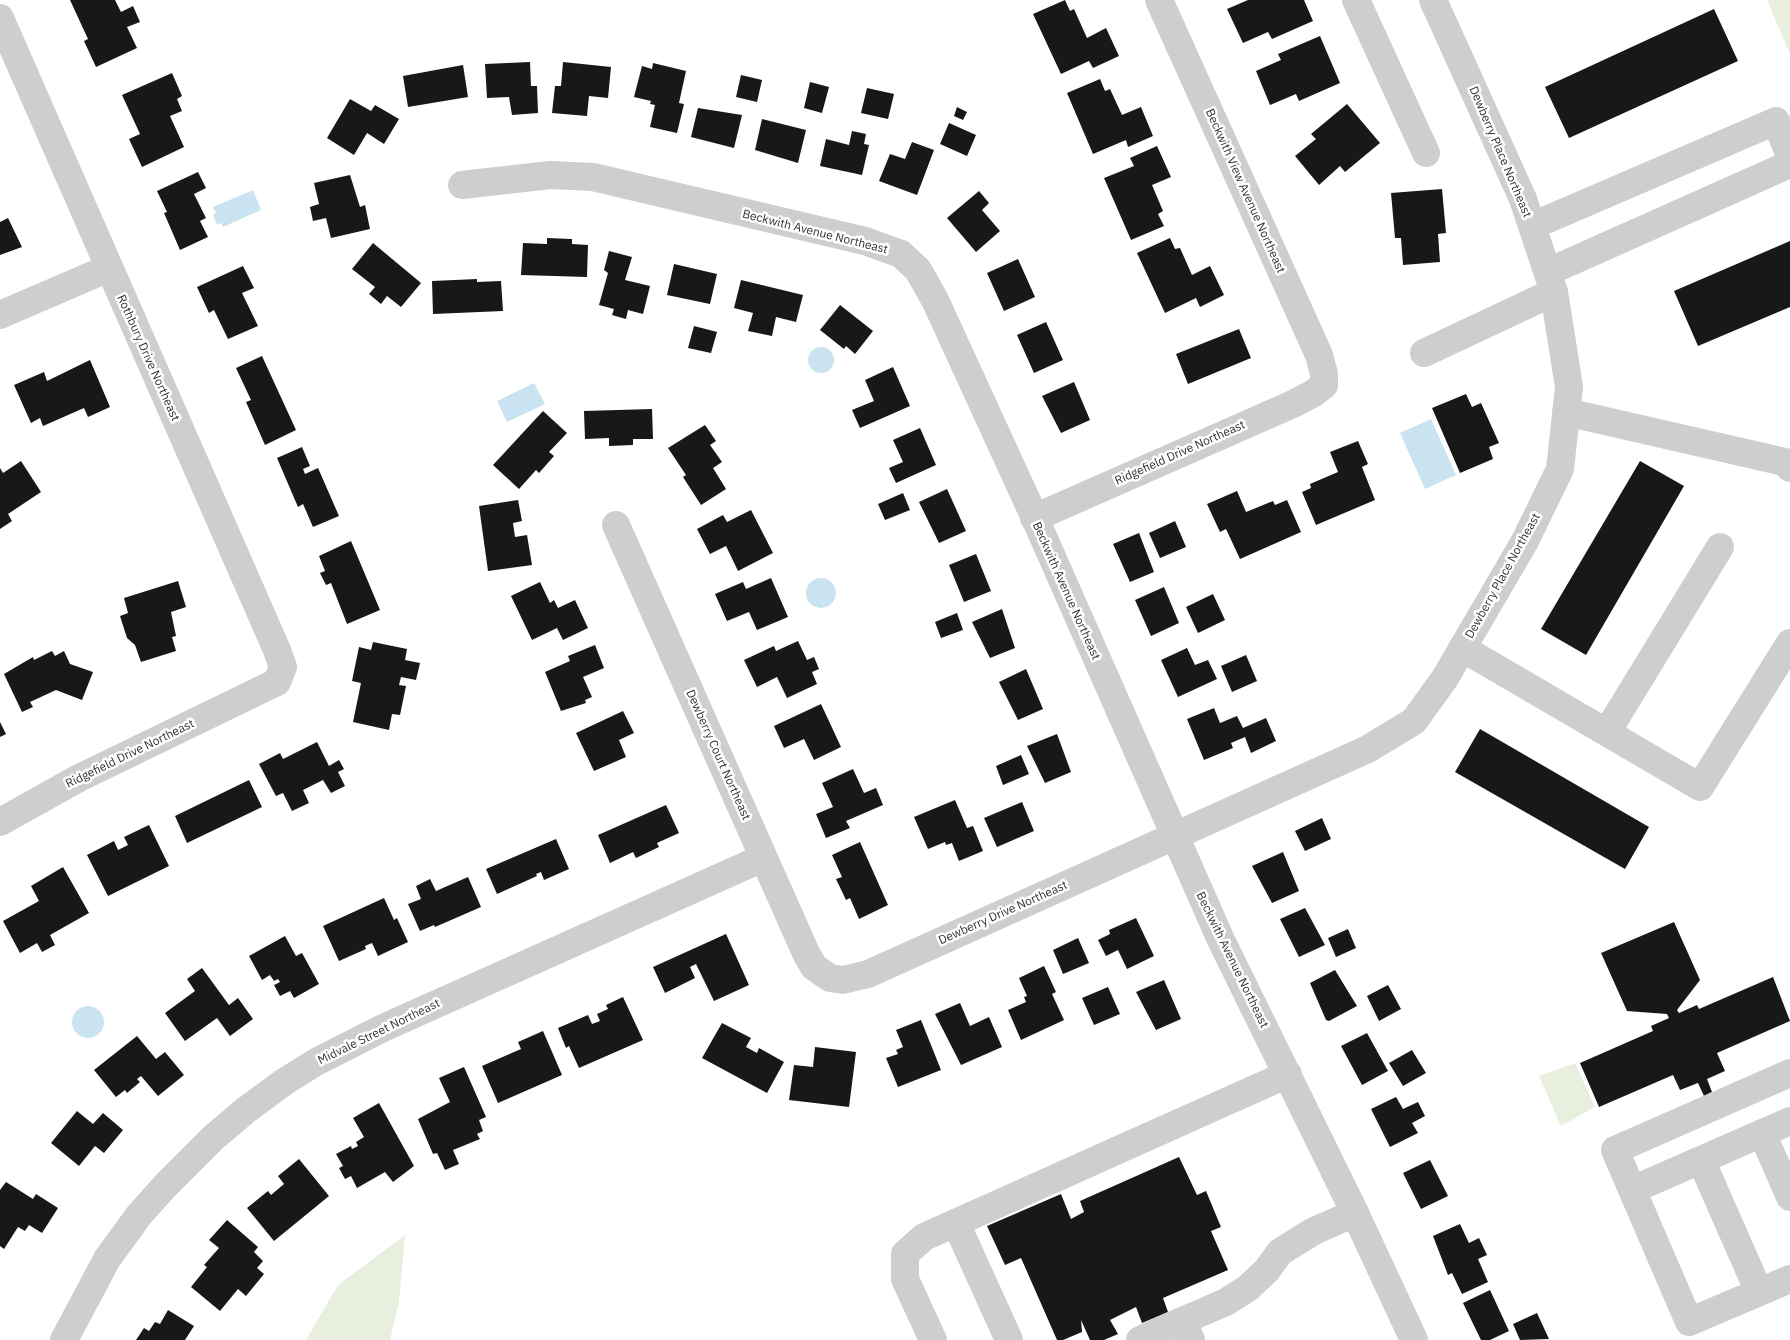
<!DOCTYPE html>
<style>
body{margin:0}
canvas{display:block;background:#fff}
</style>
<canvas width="1790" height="1340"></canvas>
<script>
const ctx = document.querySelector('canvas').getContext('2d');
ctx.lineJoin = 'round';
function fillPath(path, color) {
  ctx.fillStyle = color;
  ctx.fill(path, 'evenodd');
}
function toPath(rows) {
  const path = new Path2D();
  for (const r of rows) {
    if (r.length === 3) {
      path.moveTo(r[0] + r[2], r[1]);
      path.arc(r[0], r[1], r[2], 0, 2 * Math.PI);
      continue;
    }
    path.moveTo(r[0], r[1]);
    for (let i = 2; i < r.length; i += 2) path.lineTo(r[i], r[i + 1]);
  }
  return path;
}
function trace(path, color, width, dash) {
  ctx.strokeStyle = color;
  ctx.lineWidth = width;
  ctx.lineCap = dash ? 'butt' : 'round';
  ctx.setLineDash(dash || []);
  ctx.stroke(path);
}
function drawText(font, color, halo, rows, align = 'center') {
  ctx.font = font + ' "IBM Plex Sans",sans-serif';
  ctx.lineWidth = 5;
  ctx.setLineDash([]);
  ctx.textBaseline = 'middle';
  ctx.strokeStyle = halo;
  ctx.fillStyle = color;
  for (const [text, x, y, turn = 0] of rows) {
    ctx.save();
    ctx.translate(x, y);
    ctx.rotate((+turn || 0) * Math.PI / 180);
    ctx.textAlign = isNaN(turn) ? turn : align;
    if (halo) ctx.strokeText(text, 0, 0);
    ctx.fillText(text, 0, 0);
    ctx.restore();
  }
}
const green = toPath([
 [1767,0,1790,0,1790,54],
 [1575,1063,1595,1107,1561,1126,1539,1076],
 [405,1235,399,1302,390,1340,306,1340,338,1285]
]);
const water = toPath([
 [253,190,261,210,223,227,221,223,217,225,213,215,216,213,213,207],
 [821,360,13],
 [534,383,545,404,507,422,497,401],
 [1431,419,1456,475,1425,489,1400,433],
 [821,593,15],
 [88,1022,16]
]);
const building = toPath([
 [70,0,115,0,121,12,133,6,140,22,127,27,137,48,96,67,84,41,88,39],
 [1065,0,1070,11,1074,9,1087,38,1106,28,1119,56,1093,68,1089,61,1061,74,1033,14],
 [1248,0,1304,0,1313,21,1272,39,1268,32,1243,43,1227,9],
 [1714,9,1738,61,1569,138,1545,87],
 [1320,36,1340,83,1299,101,1296,94,1270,105,1256,71,1281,60,1278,54],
 [530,62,531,86,537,86,538,113,512,115,509,97,487,98,485,64],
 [563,62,611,67,608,98,589,96,587,116,552,113,555,86,561,86],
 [653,63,686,71,679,103,684,104,677,133,650,127,655,105,650,104,651,101,634,97,642,66,652,69],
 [463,65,468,97,408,107,403,76],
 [172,73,182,96,177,99,182,111,170,116,184,147,142,167,129,139,140,134,122,95],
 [741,75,762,80,757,102,736,97],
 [1100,79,1105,91,1110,89,1122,115,1141,107,1153,136,1128,147,1126,140,1093,154,1067,93],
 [810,82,829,87,822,113,804,108],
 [867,88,894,94,888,119,861,113],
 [350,99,371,111,375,105,399,119,384,144,367,133,354,155,327,138],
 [1347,104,1380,143,1345,172,1340,166,1319,185,1295,156,1316,139,1311,134],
 [957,107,967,112,963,120,954,116],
 [698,108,742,115,734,148,691,137],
 [762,119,806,130,798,163,755,150],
 [949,123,976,135,967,156,940,144],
 [852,131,866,134,864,144,869,145,862,175,820,166,826,139,849,145],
 [912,142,934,150,917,195,879,181,890,154,905,159],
 [1157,146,1171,177,1152,185,1163,211,1158,214,1164,226,1131,240,1104,178,1134,166,1130,158],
 [198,172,206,188,194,194,206,218,200,221,208,237,180,250,164,213,167,212,157,191],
 [350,175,360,207,365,205,370,229,331,238,326,218,313,221,310,207,319,204,314,183],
 [1442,189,1446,233,1438,234,1440,262,1403,265,1401,238,1395,238,1391,193],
 [979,191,989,203,982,210,1000,231,976,252,947,218],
 [8,218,22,247,0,255,0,222],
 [547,238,572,239,572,244,588,245,587,277,521,275,523,243,547,244],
 [1170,238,1175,249,1180,248,1192,275,1210,266,1224,295,1200,307,1196,298,1165,313,1137,253],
 [1790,241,1790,307,1698,346,1674,291],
 [373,243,421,283,401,307,387,296,381,304,369,294,375,287,352,269],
 [609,251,632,257,625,280,650,286,643,314,628,310,626,319,612,315,614,309,599,305,608,273,604,270],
 [1018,259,1035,297,1004,311,987,273],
 [674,264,717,274,710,304,667,295],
 [243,266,254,288,242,293,258,326,228,339,214,310,209,313,197,287],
 [477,279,477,282,501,281,503,311,433,314,432,281],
 [741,280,803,295,796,322,776,317,772,336,748,331,753,313,734,308],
 [840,305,873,331,855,354,846,346,844,349,820,330],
 [1046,322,1063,360,1034,373,1017,335],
 [694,326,717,332,711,353,688,348],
 [1239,329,1251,358,1188,384,1176,354],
 [262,356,296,430,265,445,246,402,251,400,236,368],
 [90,360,110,407,88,417,84,408,43,426,40,418,31,423,14,385,44,372,47,381],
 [893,367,910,406,860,428,852,410,874,401,865,380],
 [1074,382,1090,420,1061,433,1042,396],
 [1466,394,1472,407,1481,403,1499,443,1489,447,1493,459,1460,473,1432,408],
 [652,409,653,439,633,439,633,445,609,446,609,438,585,439,584,411],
 [543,411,567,433,549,452,554,456,539,473,536,470,519,489,493,465],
 [705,425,716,441,710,445,722,462,713,468,726,489,701,505,683,477,686,475,668,448],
 [920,428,936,465,896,483,889,468,903,462,893,440],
 [1358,441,1368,464,1362,467,1375,500,1316,525,1302,492,1311,488,1310,484,1338,472,1330,452],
 [302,447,310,466,303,469,305,474,318,468,339,516,313,527,303,504,298,507,277,458],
 [21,461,41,492,8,514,12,521,0,529,0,468,3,473],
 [1640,461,1684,486,1586,655,1541,629],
 [947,489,966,531,939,543,919,502],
 [1237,491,1246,512,1273,501,1275,505,1287,500,1301,532,1240,559,1226,529,1220,532,1207,504],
 [903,493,910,510,885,520,878,504],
 [518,500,522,521,513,523,515,537,527,535,532,565,488,571,479,506],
 [751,510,773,553,738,571,726,546,710,554,697,529,723,515,727,522],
 [1175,521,1186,547,1160,558,1149,533],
 [1139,533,1154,572,1130,582,1113,544],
 [351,541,380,610,347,624,331,583,326,585,320,573,325,571,319,556],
 [976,554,991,591,964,602,949,565],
 [771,578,788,617,757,630,749,612,727,621,715,594,743,582,746,589],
 [178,581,186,607,171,612,176,636,172,637,176,651,141,662,135,645,127,638,120,616,128,613,124,598],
 [540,582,550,603,554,600,558,608,575,600,588,628,563,640,557,628,532,640,511,596],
 [1164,587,1179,623,1151,636,1135,600],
 [1213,594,1225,620,1198,633,1186,607],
 [1002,609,1015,648,990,658,972,622],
 [957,613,963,630,941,638,935,622],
 [798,641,807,660,814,657,819,669,812,672,817,684,787,698,777,677,757,687,744,660,774,646,776,651],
 [373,642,407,649,405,660,420,663,416,680,401,677,399,685,406,686,400,715,392,714,389,730,353,722,361,683,352,681,359,647,371,650],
 [595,645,604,668,583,677,592,697,585,700,586,703,561,711,545,672,570,661,568,656],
 [1187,648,1195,665,1208,660,1217,679,1178,697,1161,660],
 [52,651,55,656,64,651,70,664,93,672,82,700,56,690,30,702,33,707,22,712,4,674,33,657,34,660],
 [1246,655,1257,681,1232,692,1221,666],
 [1026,669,1043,709,1018,720,999,682],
 [821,704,841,747,814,760,804,739,784,748,774,726],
 [1214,708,1220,723,1237,716,1243,728,1266,718,1276,741,1251,753,1245,737,1231,743,1233,748,1204,760,1187,719],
 [623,711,634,733,619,740,626,757,594,771,576,733],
 [0,722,6,734,0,737],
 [1480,729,1649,827,1625,869,1455,772],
 [1057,734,1071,772,1045,783,1027,746],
 [317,742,329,766,339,760,344,769,338,772,345,786,331,793,323,780,303,790,309,803,292,811,283,793,276,796,259,764,280,753,283,759],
 [1021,755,1029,774,1003,785,996,766],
 [853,769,864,793,876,788,883,805,846,821,850,828,826,838,816,814,833,807,822,783],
 [249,780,262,807,187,843,175,816],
 [955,800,967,828,973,826,983,851,959,861,952,843,946,845,945,842,928,849,914,817],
 [1022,802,1034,831,997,847,984,818],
 [666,805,679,833,657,843,659,847,636,858,633,852,610,863,598,835],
 [1322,818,1331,839,1305,851,1295,831],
 [149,825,169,866,108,896,87,855,114,841,118,850,128,845,124,837],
 [556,839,569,869,544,880,541,872,536,874,537,876,497,894,486,869],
 [860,842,888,905,859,919,850,898,846,900,836,879,842,877,832,855],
 [1283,852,1299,891,1272,903,1252,866],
 [63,867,89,913,50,935,55,945,42,952,37,943,20,953,3,921,39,901,31,886],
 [468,877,481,907,435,927,434,925,420,931,408,904,421,899,416,886,430,879,436,891],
 [384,898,394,920,397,918,408,942,378,956,372,943,365,946,366,949,339,961,323,926],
 [1305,908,1325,945,1299,957,1280,919],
 [1136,918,1154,956,1127,969,1118,950,1106,956,1098,940,1110,934,1109,930],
 [1674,922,1700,980,1677,1010,1679,1013,1697,1005,1699,1009,1773,977,1790,1021,1717,1053,1725,1071,1707,1079,1712,1092,1704,1096,1698,1083,1680,1090,1673,1075,1599,1107,1580,1063,1653,1031,1651,1026,1669,1018,1667,1014,1627,1011,1601,953],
 [1348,929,1356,948,1336,957,1328,938],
 [726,934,749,985,714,1001,696,964,690,967,695,978,665,993,653,967],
 [285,936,296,956,302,953,319,984,294,998,290,991,280,996,274,985,280,982,278,979,274,981,270,975,262,980,249,956],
 [1078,938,1089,963,1063,974,1053,950],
 [1044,966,1056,992,1052,994,1064,1020,1021,1040,1008,1010,1026,1002,1024,997,1027,996,1019,978],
 [202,968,229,1005,238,998,253,1019,230,1036,217,1018,185,1041,165,1013,195,991,187,979],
 [1335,970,1357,1006,1329,1021,1326,1020,1310,983],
 [1164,980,1181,1019,1156,1030,1136,992],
 [1388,985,1401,1009,1379,1021,1367,996],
 [1108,987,1120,1014,1094,1025,1082,998],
 [623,997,643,1040,579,1068,569,1046,566,1048,558,1028,588,1015,592,1024,600,1021,597,1014,608,1009,606,1005],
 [960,1003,970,1026,989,1017,1002,1047,961,1065,935,1014],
 [921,1020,941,1070,898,1087,886,1058,898,1054,896,1050,903,1047,896,1030],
 [722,1023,751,1038,746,1047,757,1053,759,1048,784,1062,767,1093,702,1058],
 [543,1031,562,1075,498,1103,482,1066,521,1049,518,1042],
 [1367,1033,1388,1071,1362,1085,1341,1046],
 [137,1036,156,1059,165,1052,184,1075,158,1096,141,1076,137,1079,140,1082,127,1093,125,1090,116,1097,94,1070],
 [815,1047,856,1052,849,1107,789,1100,794,1065,813,1067],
 [1412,1050,1426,1073,1403,1086,1389,1063],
 [464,1067,486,1117,479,1120,483,1131,477,1134,480,1139,453,1150,459,1164,445,1170,437,1153,433,1154,418,1119,450,1102,439,1078],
 [1396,1097,1403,1109,1418,1102,1425,1116,1412,1123,1418,1133,1390,1147,1371,1109],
 [379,1103,414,1166,393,1182,385,1172,357,1188,351,1176,345,1179,339,1168,343,1166,336,1154,351,1146,352,1149,358,1146,356,1142,364,1137,353,1118],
 [77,1111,93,1124,103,1113,123,1130,104,1153,95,1146,79,1166,51,1143],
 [1179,1157,1197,1195,1206,1191,1221,1227,1211,1231,1228,1270,1163,1298,1168,1312,1142,1323,1136,1307,1110,1320,1118,1334,1104,1340,1090,1340,1081,1320,1082,1332,1063,1340,1057,1340,1021,1258,1005,1265,987,1226,1061,1194,1071,1219,1084,1212,1080,1201],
 [299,1159,329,1196,274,1241,247,1208,268,1191,271,1195,284,1184,278,1176],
 [1430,1160,1448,1196,1421,1209,1403,1173],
 [6,1182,33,1199,36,1194,58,1208,42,1233,29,1225,25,1231,18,1227,4,1249,0,1246,0,1190],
 [227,1220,258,1247,254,1252,263,1261,257,1268,264,1274,246,1296,238,1289,220,1311,191,1287,207,1267,204,1265,219,1248,209,1240],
 [1460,1224,1469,1243,1479,1238,1487,1255,1478,1259,1488,1282,1462,1294,1452,1273,1448,1275,1433,1236],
 [1490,1290,1509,1331,1490,1340,1481,1340,1463,1303],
 [168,1310,194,1326,185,1340,136,1340,144,1328,149,1331,155,1322,160,1324],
 [1537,1313,1549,1339,1520,1340,1513,1324]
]);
const minor = toPath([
 [1356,0,1426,153],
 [0,18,277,650,283,667,277,682,79,778,0,822],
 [462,185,550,175,593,177,865,241,901,254,918,270,935,300,1034,516,1221,940,1355,1213,1414,1340],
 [1532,226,1776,121,1790,156],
 [1548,272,1790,164],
 [0,315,109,268],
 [1424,353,1554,292],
 [1566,412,1789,463,1790,468],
 [1034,518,1293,404,1314,393,1324,385,1324,374,1319,355,1159,0],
 [616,525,806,953,814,967,830,978,843,980,868,974,1368,749,1414,721,1445,678,1525,541,1560,469,1569,387,1554,292,1523,199,1433,0],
 [1462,648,1700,787,1790,643],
 [1607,732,1720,547],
 [1790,1073,1615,1150,1689,1322,1790,1279],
 [1762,1133,1790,1197],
 [1701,1160,1759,1292],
 [1632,1190,1790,1121],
 [956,1223,1009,1340],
 [64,1340,107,1259,139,1215,166,1185,213,1138,246,1110,284,1082,316,1062,383,1028,763,858],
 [933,1340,905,1279,905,1254,924,1237,1288,1074],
 [1140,1340,1182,1321],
 [1191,1340,1182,1321,1226,1302,1248,1288,1267,1270,1280,1252,1314,1231,1355,1213]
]);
const streetNames = [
 ["Dewberry Place Northeast",1500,152,67],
 ["Beckwith View Avenue Northeast",1245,191,66],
 ["Beckwith Avenue Northeast",815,232,14],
 ["Rothbury Drive Northeast",148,358,66],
 ["Ridgefield Drive Northeast",1180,453,-24],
 ["Dewberry Place Northeast",1503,576,-61],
 ["Beckwith Avenue Northeast",1066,591,66],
 ["Ridgefield Drive Northeast",130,754,-26],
 ["Dewberry Court Northeast",718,755,66],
 ["Dewberry Drive Northeast",1003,913,-24],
 ["Beckwith Avenue Northeast",1232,960,64],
 ["Midvale Street Northeast",379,1032,-26]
];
fillPath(green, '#e8efde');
fillPath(water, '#c9e4f0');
fillPath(building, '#181818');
trace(minor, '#cecece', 28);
drawText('12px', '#313131', '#fff', streetNames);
</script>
